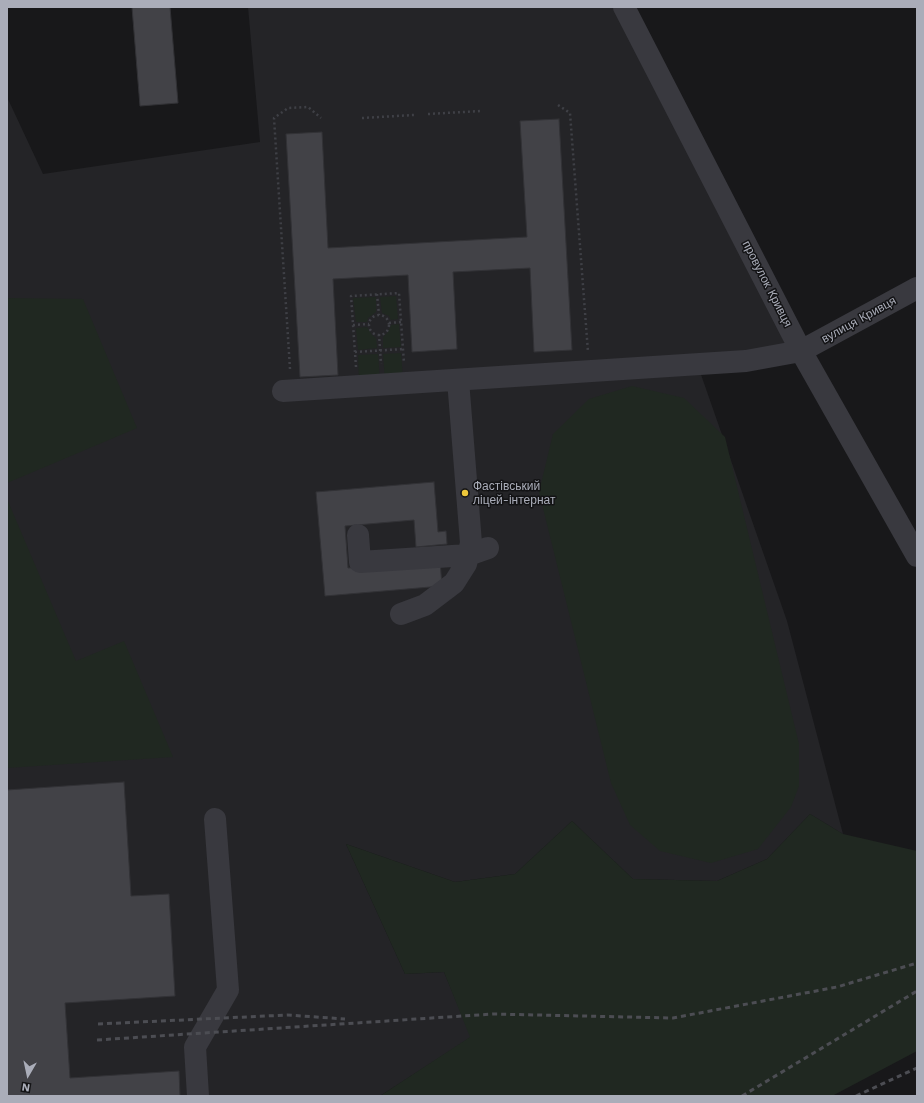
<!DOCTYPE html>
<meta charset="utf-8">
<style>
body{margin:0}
#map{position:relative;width:924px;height:1103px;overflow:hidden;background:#18181a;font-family:"Work Sans",sans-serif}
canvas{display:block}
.frame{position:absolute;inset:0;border:8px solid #aaadb9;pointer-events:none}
.north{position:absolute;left:8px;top:1055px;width:40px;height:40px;-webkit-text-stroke:3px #131315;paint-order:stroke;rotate:189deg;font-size:11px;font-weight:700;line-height:16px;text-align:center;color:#aaadb9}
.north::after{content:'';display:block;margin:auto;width:14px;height:18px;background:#aaadb9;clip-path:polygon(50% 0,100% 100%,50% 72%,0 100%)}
</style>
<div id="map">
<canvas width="924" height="1103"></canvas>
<div class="frame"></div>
<div class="north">N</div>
</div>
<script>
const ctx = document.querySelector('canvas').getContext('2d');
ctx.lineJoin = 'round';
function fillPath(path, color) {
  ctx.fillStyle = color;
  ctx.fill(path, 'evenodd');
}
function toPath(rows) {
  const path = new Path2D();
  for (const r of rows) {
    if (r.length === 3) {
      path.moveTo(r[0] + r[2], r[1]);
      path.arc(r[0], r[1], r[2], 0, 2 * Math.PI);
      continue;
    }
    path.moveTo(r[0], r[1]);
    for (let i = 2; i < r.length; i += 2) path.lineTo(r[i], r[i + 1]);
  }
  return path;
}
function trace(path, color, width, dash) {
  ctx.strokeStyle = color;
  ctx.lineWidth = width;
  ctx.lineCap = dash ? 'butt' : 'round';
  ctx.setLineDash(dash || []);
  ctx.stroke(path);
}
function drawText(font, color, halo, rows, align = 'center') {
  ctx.font = font + ' "Work Sans",sans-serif';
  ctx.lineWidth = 3;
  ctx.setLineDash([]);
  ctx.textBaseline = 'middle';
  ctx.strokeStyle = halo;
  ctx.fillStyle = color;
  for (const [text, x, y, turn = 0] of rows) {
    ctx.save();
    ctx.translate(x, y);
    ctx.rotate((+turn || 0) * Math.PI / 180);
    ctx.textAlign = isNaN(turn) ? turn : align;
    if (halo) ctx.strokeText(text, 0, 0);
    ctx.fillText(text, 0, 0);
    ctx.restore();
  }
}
const built = toPath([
 [248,7,624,7,801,351,698,366,787,621,843,834,810,814,767,859,717,881,633,879,572,821,515,874,455,882,346,844,405,974,444,972,471,1037,380,1096,7,1096,7,97,43,174,260,142]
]);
const green = toPath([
 [396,296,398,319,391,320,389,316,382,313,380,297],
 [376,297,376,312,368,318,367,322,356,322,353,298],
 [7,298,83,299,137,428,7,483],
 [399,324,401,347,383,348,383,337,388,332,391,325],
 [367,327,372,335,376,338,377,348,358,350,356,328],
 [401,353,403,379,385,381,383,354],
 [378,354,380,381,359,382,358,355],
 [632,386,684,398,725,437,799,744,799,786,791,807,758,849,711,863,660,851,630,825,611,783,539,492,553,434,589,399],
 [7,499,76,661,124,641,173,757,7,768],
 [810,814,843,834,917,851,917,1051,832,1096,380,1096,470,1037,444,972,405,974,346,844,455,882,515,874,572,821,633,879,717,881,767,859]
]);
const building = toPath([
 [132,7,170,7,178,103,140,106,132,7],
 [559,119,572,350,534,352,530,268,453,272,457,349,412,352,408,275,333,279,338,375,300,377,286,134,322,132,328,248,527,237,520,121,559,119],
 [434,482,438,532,446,531,447,544,416,547,414,520,345,526,348,568,440,561,442,586,325,596,316,492,434,482],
 [124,782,131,896,169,894,175,996,65,1003,70,1078,179,1071,180,1096,7,1096,7,790,124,782]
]);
const path = toPath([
 [558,105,570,113,588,352],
 [428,114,481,111],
 [362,118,414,115],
 [377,294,379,315],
 [379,325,10],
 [389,323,401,322],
 [353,325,369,324],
 [379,334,381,364],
 [355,352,403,349],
 [356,367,351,296,399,293,404,363],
 [290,369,274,118,288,108,308,107,321,118]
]);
const minor = toPath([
 [624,7,801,351,917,556],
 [283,391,746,361,801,351,917,288],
 [358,535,360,562,468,555,488,548],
 [401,614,425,605,454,583,466,564,471,543,458,380],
 [198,1096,195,1047,228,990,215,819]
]);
const rail = toPath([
 [98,1024,287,1015,345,1019],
 [97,1040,493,1014,673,1018,837,987,917,963],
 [742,1096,917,991],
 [856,1096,917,1068]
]);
const markers = [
 [465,493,4,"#eec83b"]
];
const streetNames = [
 ["провулок Кривця",767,284,63],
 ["вулиця Кривця",859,320,-29]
];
const poiNames = [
 ["Фастівський",473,486],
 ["ліцей-інтернат",473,500]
];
fillPath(built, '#242427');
fillPath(green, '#202821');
fillPath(building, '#424247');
trace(building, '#323236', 1);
trace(path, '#3f4046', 2.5, [2, 3]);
trace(minor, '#39393f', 22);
trace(rail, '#4c4d53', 3, [5, 4]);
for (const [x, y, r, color] of markers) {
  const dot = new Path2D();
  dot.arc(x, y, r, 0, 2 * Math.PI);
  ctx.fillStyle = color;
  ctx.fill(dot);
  trace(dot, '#131315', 1.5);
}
drawText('12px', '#aaadb9', '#131315', streetNames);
drawText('12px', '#aaadb9', '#131315', poiNames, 'left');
</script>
